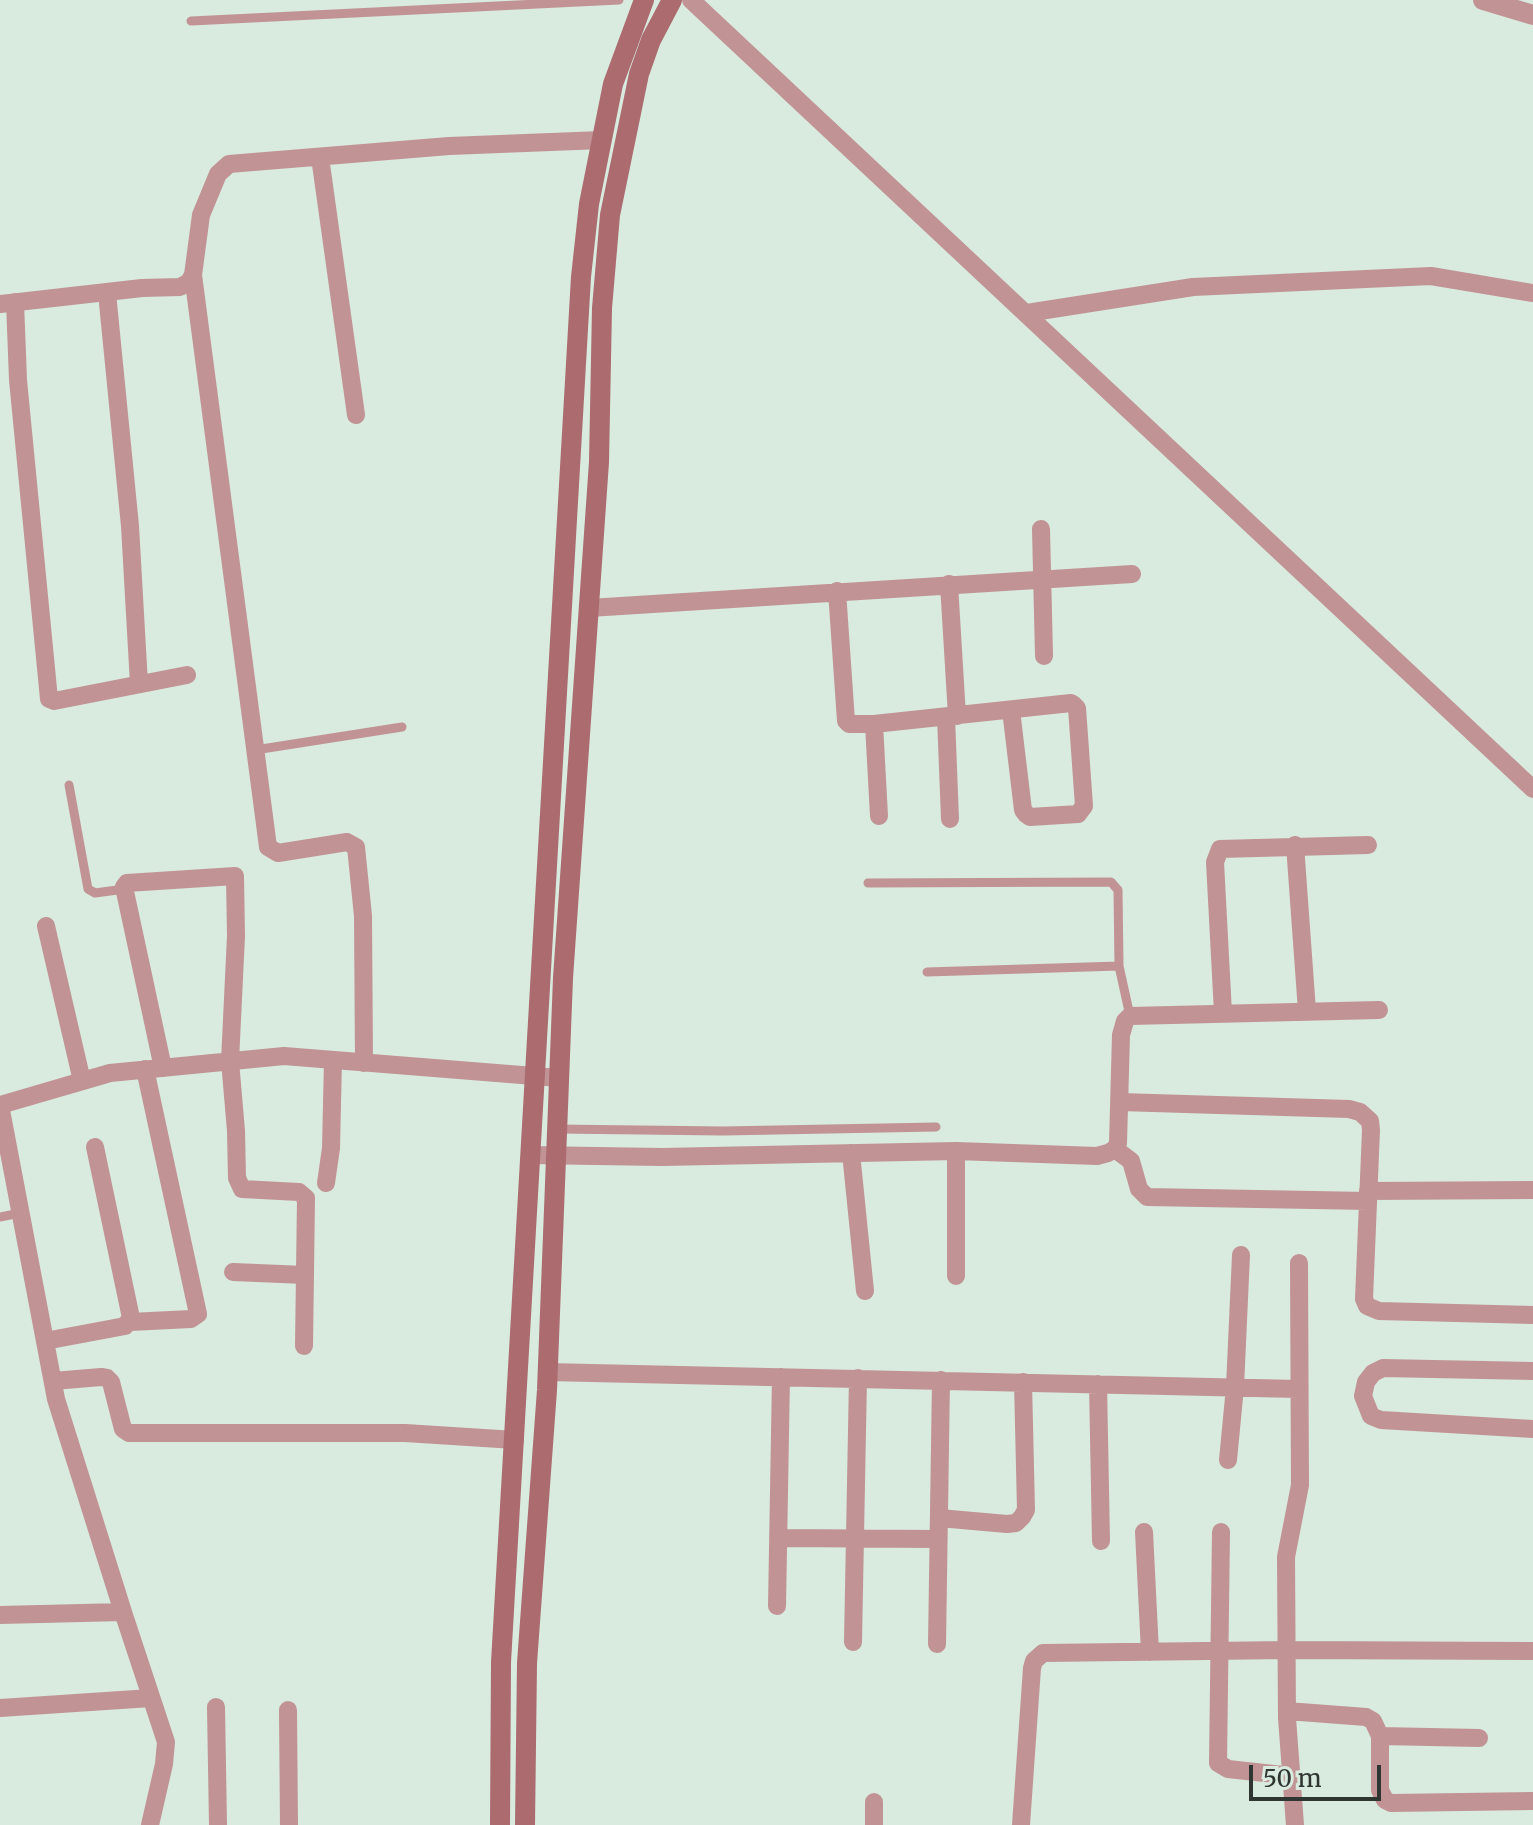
<!DOCTYPE html>
<style>
body{margin:0}
#map{position:relative;width:1533px;height:1825px;overflow:hidden;background:#d9eade;font-family:Merriweather,serif}
canvas{display:block}
.scale{position:absolute;left:1249px;top:1765px;width:132px;height:36px;box-sizing:border-box;border:4px solid #2f3631;border-top:0;padding-left:10px;font-size:24px;line-height:28px;white-space:nowrap;color:#2f3631;-webkit-text-stroke:6px #d9eade;paint-order:stroke}
</style>
<div id="map">
<canvas width="1533" height="1825"></canvas>
<div class="scale">50 m</div>
</div>
<script>
const ctx = document.querySelector('canvas').getContext('2d');
ctx.lineJoin = 'round';
function toPath(rows) {
  const path = new Path2D();
  for (const r of rows) {
    path.moveTo(r[0], r[1]);
    for (let i = 2; i < r.length; i += 2) path.lineTo(r[i], r[i + 1]);
  }
  return path;
}
function trace(path, color, width, dash) {
  ctx.strokeStyle = color;
  ctx.lineWidth = width;
  ctx.lineCap = dash ? 'butt' : 'round';
  ctx.setLineDash(dash || []);
  ctx.stroke(path);
}
const service = toPath([
 [191,21,619,0],
 [255,750,402,727],
 [69,785,88,889,95,893,125,889],
 [868,883,1111,882,1118,890,1119,966,1130,1016],
 [927,972,1119,966],
 [557,1129,723,1131,936,1127],
 [0,1217,20,1213]
]);
const minor = toPath([
 [691,0,1533,789],
 [320,157,356,415],
 [193,275,268,847,278,853,347,842,356,847,363,916,364,1063],
 [107,293,130,526,139,684],
 [15,302,18,380,49,699,54,701,187,675],
 [0,304,142,288,180,287,189,282,193,275,201,215,218,174,229,164,449,146,602,140],
 [1027,313,1193,287,1431,276,1533,293],
 [1041,529,1044,656],
 [949,584,957,716],
 [837,591,846,721,849,724,874,724,1071,703,1074,705,1077,708,1084,806,1078,814,1030,817,1026,814,1023,810,1011,710],
 [589,608,1132,574],
 [946,717,950,819],
 [874,724,879,816],
 [1295,845,1307,1011],
 [46,926,82,1081],
 [1223,1013,1215,862,1220,849,1368,845],
 [163,1068,124,887,127,883,235,876,236,936,230,1061,236,1131,237,1178,242,1189,299,1192,306,1198,304,1346],
 [1120,1102,1349,1109,1360,1112,1370,1121,1371,1130,1364,1299,1367,1306,1379,1311,1533,1315],
 [1115,1149,1131,1161,1139,1189,1147,1197,1368,1201],
 [851,1153,865,1291],
 [530,1155,662,1157,956,1151,1097,1156,1108,1153,1115,1149,1118,1143,1121,1035,1125,1021,1130,1016,1379,1010],
 [326,1183,331,1148,333,1060],
 [1368,1191,1533,1190],
 [233,1272,305,1275],
 [956,1276,956,1151],
 [130,1322,191,1319,198,1314,145,1069],
 [45,1341,125,1326,131,1318,95,1147],
 [1533,1371,1383,1368,1373,1373,1366,1382,1363,1396,1371,1416,1381,1420,1533,1429],
 [547,1372,1298,1389],
 [53,1381,101,1377,107,1378,111,1382,123,1429,129,1433,405,1433,515,1440],
 [1098,1384,1101,1541],
 [1228,1460,1235,1387,1241,1255],
 [939,1518,1007,1524,1016,1523,1022,1517,1026,1510,1023,1382],
 [1144,1532,1150,1652],
 [1221,1532,1218,1763,1228,1769,1292,1776],
 [778,1538,938,1539],
 [777,1606,781,1377],
 [123,1612,166,1742,164,1764,150,1825],
 [0,1615,123,1612,56,1399,0,1105,110,1073,284,1056,559,1078],
 [853,1642,858,1378],
 [937,1644,941,1380],
 [216,1707,218,1825],
 [0,1708,151,1698],
 [288,1710,289,1825],
 [1287,1711,1366,1717,1373,1721,1380,1736,1380,1790,1385,1800,1391,1803,1533,1801],
 [1380,1736,1479,1738],
 [874,1825,874,1802],
 [1021,1825,1032,1668,1034,1661,1043,1653,1288,1650,1533,1651],
 [1295,1825,1287,1718,1286,1557,1300,1485,1299,1263]
]);
const tertiary = toPath([
 [1483,0,1533,15]
]);
const secondary = toPath([
 [500,1825,501,1662,581,277,589,204,613,84,644,0],
 [525,1825,527,1663,547,1390,563,978,599,462,602,308,610,215,639,74,651,40,672,0]
]);
trace(service, '#c19395', 9);
trace(minor, '#c19395', 18);
trace(tertiary, '#c19395', 20);
trace(secondary, '#ab6b6f', 20);
</script>
